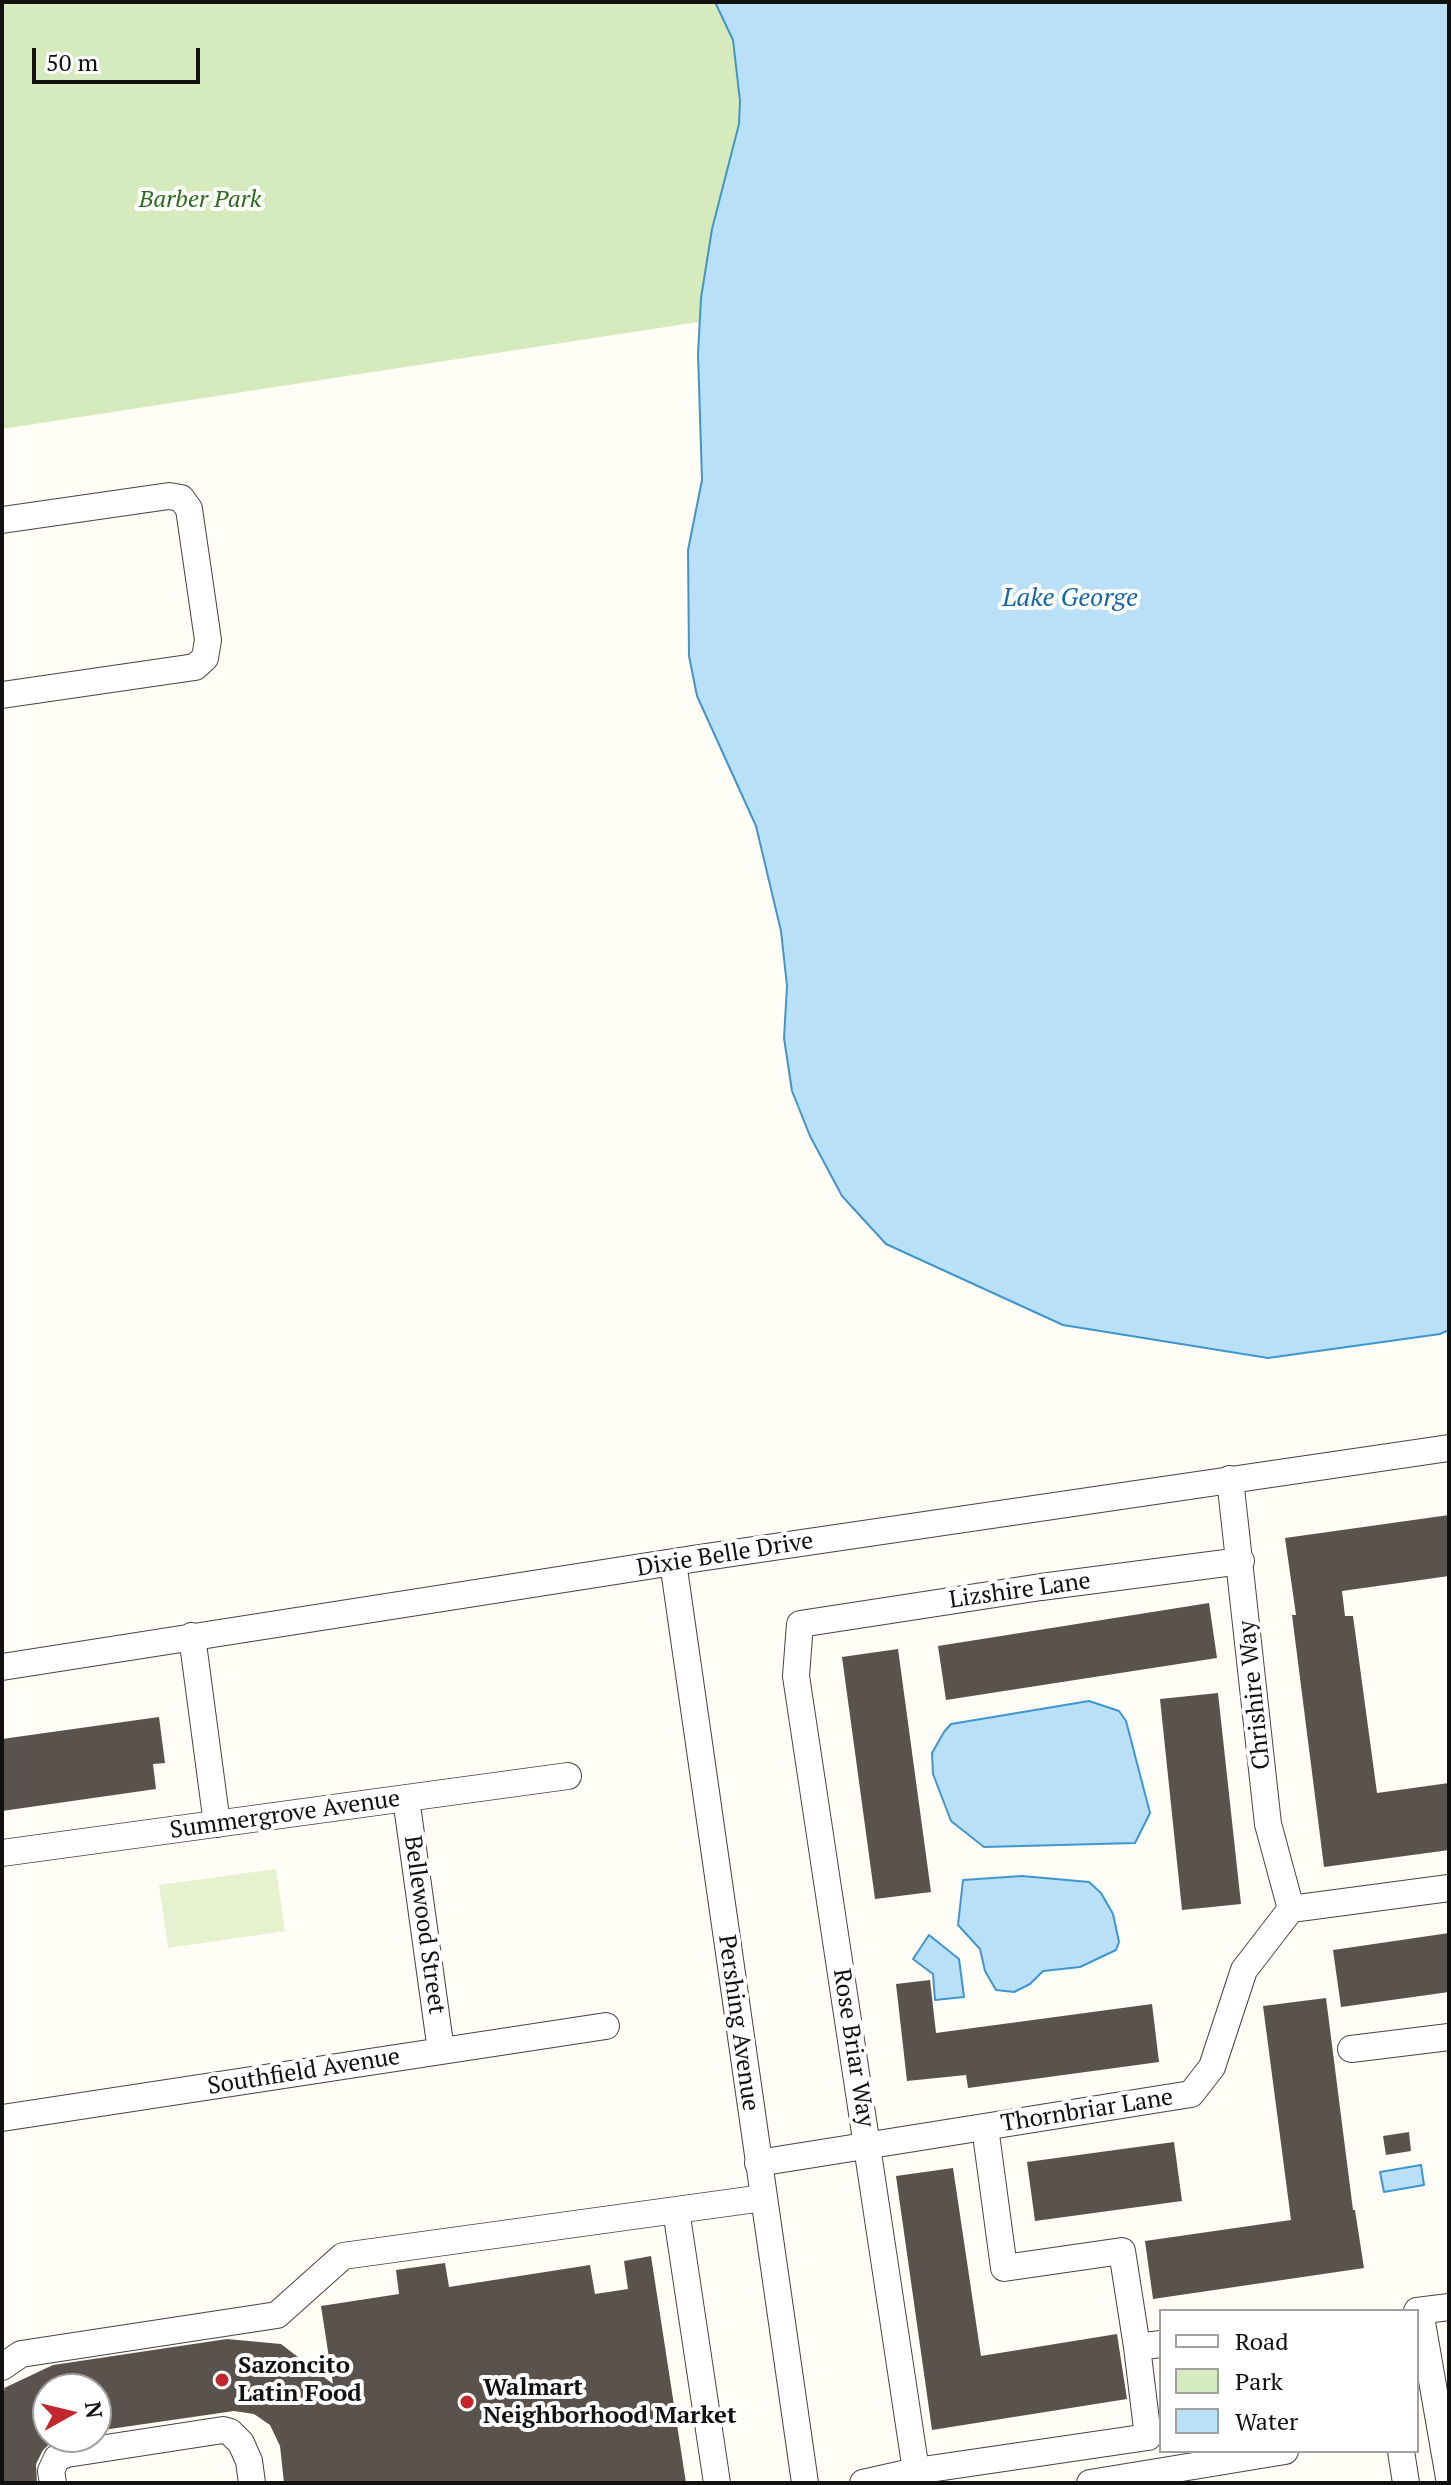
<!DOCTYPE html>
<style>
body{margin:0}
#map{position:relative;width:1451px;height:2485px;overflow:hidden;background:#fffdf5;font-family:"PT Serif",serif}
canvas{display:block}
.frame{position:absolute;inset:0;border:4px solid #111;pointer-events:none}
.legend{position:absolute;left:1159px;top:2309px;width:260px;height:144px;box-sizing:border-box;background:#fff;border:2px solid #a0a0a0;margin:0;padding:10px 14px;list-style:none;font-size:24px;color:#111}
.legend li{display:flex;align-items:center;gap:16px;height:40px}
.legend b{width:40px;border:2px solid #a0a0a0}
.north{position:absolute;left:32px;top:2373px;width:80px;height:80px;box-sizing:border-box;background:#fff;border:2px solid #a0a0a0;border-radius:50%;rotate:82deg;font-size:22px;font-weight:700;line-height:32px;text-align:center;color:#111}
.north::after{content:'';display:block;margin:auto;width:28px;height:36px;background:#c4262e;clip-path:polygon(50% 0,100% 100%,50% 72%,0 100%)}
.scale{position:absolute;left:32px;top:48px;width:168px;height:36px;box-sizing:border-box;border:4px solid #111;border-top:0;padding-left:10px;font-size:24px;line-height:28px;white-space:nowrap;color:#111;-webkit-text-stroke:6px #fff;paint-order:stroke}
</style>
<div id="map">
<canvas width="1451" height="2485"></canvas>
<div class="frame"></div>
<ul class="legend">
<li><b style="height:10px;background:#fff"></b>Road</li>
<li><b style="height:22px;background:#d5ebbd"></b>Park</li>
<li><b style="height:22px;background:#b9e0f7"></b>Water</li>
</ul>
<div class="north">N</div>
<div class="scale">50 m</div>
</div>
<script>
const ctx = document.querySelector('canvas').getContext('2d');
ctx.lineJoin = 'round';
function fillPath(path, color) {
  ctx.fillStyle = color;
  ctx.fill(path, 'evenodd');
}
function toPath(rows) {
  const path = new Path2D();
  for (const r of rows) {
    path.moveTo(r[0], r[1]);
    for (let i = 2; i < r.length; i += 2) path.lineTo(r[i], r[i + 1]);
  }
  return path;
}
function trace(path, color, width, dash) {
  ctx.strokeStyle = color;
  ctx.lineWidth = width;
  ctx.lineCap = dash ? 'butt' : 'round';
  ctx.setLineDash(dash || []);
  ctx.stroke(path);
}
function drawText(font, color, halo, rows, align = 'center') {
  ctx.font = font + ' "PT Serif",serif';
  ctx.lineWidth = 8;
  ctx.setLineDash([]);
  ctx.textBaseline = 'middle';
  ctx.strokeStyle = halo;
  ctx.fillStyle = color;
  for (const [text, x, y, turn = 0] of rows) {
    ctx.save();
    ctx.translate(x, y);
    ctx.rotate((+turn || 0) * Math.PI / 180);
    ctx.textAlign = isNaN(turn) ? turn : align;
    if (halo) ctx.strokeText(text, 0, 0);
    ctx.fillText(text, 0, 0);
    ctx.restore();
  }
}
const green = toPath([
 [2,2,1129,2,1167,250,2,429]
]);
const pitch = toPath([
 [276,1869,285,1931,168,1948,159,1885]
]);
const water = toPath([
 [715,2,1449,2,1449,1330,1440,1334,1268,1358,1063,1325,886,1244,842,1196,810,1136,792,1091,784,1038,787,986,781,931,756,826,697,696,689,656,688,550,702,480,698,354,701,298,712,229,739,124,740,101,733,40,715,2],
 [1089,1701,1119,1711,1126,1721,1150,1813,1135,1843,984,1847,951,1821,933,1774,932,1753,944,1732,951,1724,1089,1701],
 [1022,1876,1089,1882,1101,1893,1113,1914,1119,1942,1116,1950,1080,1967,1043,1971,1030,1984,1014,1992,996,1990,985,1971,980,1949,958,1925,963,1880,1022,1876],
 [929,1935,959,1959,964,1997,935,2000,933,1974,913,1959,929,1935],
 [1421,2165,1424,2185,1384,2192,1380,2172,1421,2165]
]);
const building = toPath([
 [1449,1515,1449,1576,1342,1591,1345,1616,1353,1616,1377,1793,1449,1783,1449,1850,1324,1867,1292,1615,1296,1615,1285,1538],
 [1209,1603,1217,1658,946,1700,938,1646],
 [898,1649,931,1892,875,1899,842,1657],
 [1218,1693,1241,1904,1182,1910,1160,1699],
 [159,1717,165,1763,153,1764,156,1789,2,1811,2,1739],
 [1449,1933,1449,1992,1341,2007,1333,1950],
 [930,1980,936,2033,1152,2004,1159,2062,968,2088,966,2075,907,2081,896,1984],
 [1326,1998,1353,2210,1355,2210,1364,2268,1153,2299,1145,2241,1291,2220,1263,2006],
 [1409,2132,1411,2151,1386,2155,1383,2136],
 [1174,2142,1182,2201,1035,2221,1027,2162],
 [953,2168,981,2356,1117,2334,1127,2399,932,2430,896,2176],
 [651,2256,686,2483,284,2483,280,2446,270,2425,254,2414,234,2411,96,2431,96,2389,48,2389,48,2437,57,2437,43,2450,36,2464,37,2483,2,2483,2,2393,5,2389,2,2389,53,2365,227,2339,281,2344,333,2384,321,2306,399,2294,396,2270,445,2263,449,2287,590,2265,595,2294,628,2289,624,2261]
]);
const minor = toPath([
 [2,520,169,496,181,498,189,509,208,640,205,658,195,667,2,695],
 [1230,1479,1268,1824,1291,1909],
 [673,1562,805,2483],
 [192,1636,217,1824],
 [2,1667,699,1558,1449,1448],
 [406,1798,441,2051],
 [2,1853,568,1776],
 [1351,2049,1449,2037],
 [2,2118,606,2026],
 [985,2127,1004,2268,1122,2251,1137,2347],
 [758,2163,1191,2094,1212,2067,1244,1970,1291,1909,1449,1888],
 [676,2210,717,2483],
 [1417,2311,1449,2307],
 [1420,2311,1449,2478],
 [2,2367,21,2354,277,2315,343,2256,763,2198],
 [1401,2451,1406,2483],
 [916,2471,796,1676,800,1624,1041,1587,1241,1561],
 [53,2483,51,2471,57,2458,67,2454,223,2430,230,2432,241,2443,249,2461,252,2483],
 [863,2483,916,2471,1148,2437,1137,2347,1161,2344],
 [1090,2483,1285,2451]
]);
const markers = [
 [222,2380,8,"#c4262e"],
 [467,2402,8,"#c4262e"]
];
const parkNames = [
 ["Barber Park",200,200]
];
const streetNames = [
 ["Dixie Belle Drive",725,1555,-9],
 ["Lizshire Lane",1020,1591,-8],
 ["Chrishire Way",1255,1695,-96],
 ["Summergrove Avenue",285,1815,-8],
 ["Bellewood Street",424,1925,82],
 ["Pershing Avenue",738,2023,82],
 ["Rose Briar Way",853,2048,81],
 ["Southfield Avenue",304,2072,-9],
 ["Thornbriar Lane",1087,2111,-9]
];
const poiNames = [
 ["Sazoncito",238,2366],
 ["Latin Food",238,2394],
 ["Walmart",483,2388],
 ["Neighborhood Market",483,2416]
];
const waterNames = [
 ["Lake George",1070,599]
];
fillPath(green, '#d5ebbd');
fillPath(pitch, '#e6f2cf');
fillPath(water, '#b9e0f7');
trace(water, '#3f96cf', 2);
fillPath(building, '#5a524d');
trace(minor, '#444', 28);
trace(minor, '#fff', 26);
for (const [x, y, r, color] of markers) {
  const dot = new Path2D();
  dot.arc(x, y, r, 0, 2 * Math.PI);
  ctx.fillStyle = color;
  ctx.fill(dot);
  trace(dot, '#fff', 3);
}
drawText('italic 24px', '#2f6b1f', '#fff', parkNames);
drawText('24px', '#111', '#fff', streetNames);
drawText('bold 24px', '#111', '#fff', poiNames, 'left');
drawText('italic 26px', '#1768a6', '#fff', waterNames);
</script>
